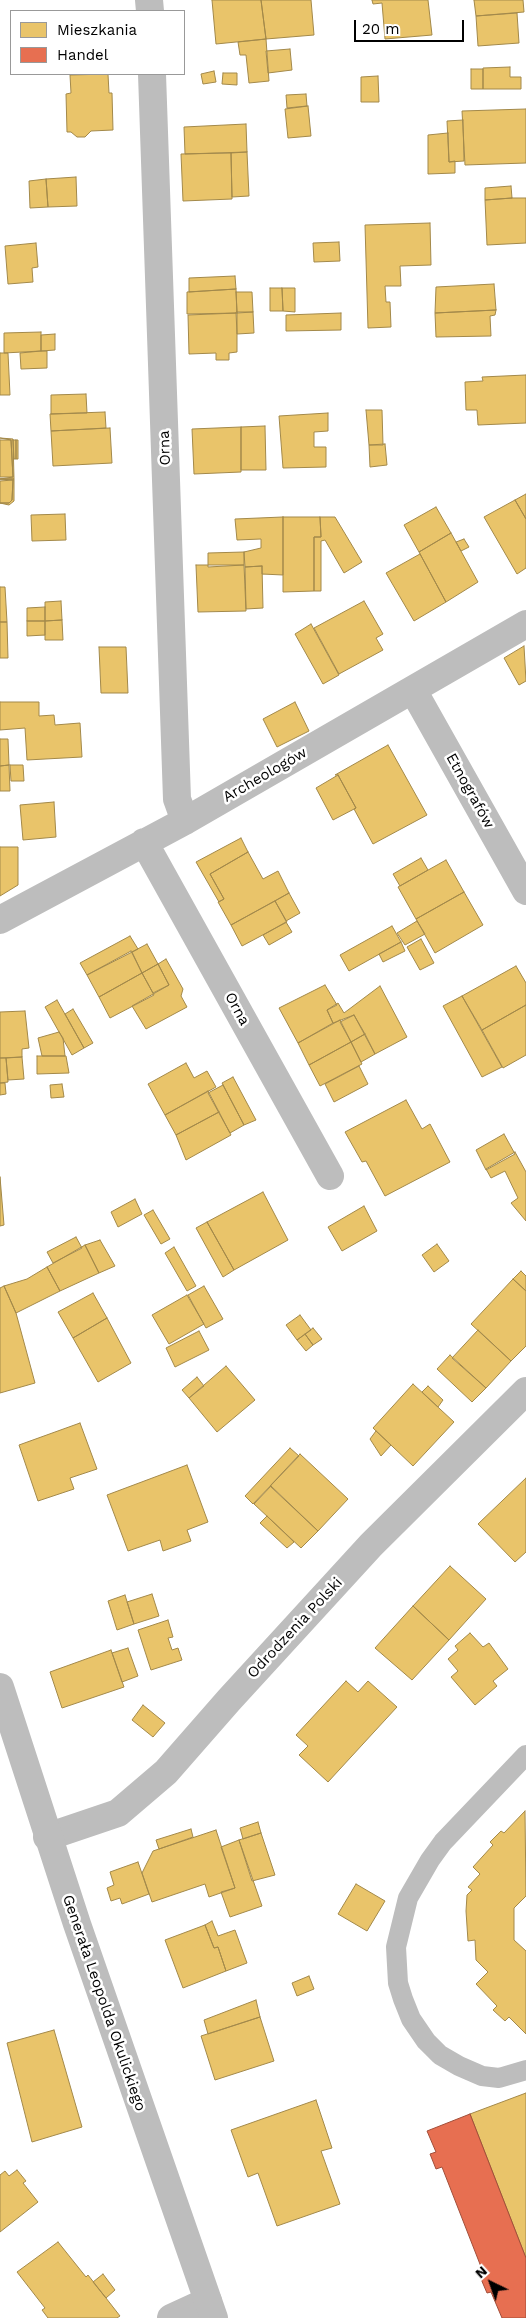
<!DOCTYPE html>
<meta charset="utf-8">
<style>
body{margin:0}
#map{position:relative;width:526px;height:2318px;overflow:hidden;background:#fff;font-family:"Work Sans",sans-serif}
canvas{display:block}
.legend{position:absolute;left:10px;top:10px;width:175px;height:65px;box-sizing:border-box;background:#fff;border:1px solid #999;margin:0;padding:6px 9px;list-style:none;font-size:15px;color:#000}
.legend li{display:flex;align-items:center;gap:10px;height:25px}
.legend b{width:25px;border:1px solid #999}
.north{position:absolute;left:466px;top:2258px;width:50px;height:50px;-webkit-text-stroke:4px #fff;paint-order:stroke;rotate:318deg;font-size:14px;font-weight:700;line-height:20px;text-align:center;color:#000}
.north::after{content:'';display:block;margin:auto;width:18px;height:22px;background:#000;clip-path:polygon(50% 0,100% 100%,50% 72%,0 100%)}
.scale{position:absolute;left:354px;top:20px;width:110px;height:22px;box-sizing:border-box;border:2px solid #000;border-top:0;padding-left:6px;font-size:15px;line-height:18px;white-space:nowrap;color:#000;-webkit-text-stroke:4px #fff;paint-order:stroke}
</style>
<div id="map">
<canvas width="526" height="2318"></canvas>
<ul class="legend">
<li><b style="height:14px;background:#e9c46a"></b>Mieszkania</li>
<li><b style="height:14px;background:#e76f51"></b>Handel</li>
</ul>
<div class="north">N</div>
<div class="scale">20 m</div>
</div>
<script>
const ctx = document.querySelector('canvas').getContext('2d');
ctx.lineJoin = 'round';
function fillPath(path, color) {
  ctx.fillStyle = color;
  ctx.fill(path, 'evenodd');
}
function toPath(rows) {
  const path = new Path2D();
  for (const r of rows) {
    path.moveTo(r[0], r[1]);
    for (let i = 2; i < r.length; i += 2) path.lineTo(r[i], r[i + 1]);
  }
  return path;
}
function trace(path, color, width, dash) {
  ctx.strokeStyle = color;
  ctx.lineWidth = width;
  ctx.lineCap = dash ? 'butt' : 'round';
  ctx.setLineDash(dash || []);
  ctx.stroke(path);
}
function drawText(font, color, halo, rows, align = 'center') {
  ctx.font = font + ' "Work Sans",sans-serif';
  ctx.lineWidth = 5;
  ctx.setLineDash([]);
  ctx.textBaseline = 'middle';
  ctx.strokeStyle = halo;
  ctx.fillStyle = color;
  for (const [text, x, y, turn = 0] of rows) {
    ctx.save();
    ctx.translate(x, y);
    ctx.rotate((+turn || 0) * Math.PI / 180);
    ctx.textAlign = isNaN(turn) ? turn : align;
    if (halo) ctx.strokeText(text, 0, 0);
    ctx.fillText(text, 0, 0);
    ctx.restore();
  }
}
const homes = toPath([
 [212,0,261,0,266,39,216,44,212,0],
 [261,0,311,0,314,35,266,39,261,0],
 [372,0,428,0,432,35,385,39,382,3,373,4,372,0],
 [474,0,523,0,524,12,476,16,474,0],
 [517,13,519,43,478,46,476,16,517,13],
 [266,39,269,81,249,83,246,55,240,55,238,42,266,39],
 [290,49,292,70,268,73,266,51,290,49],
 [510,67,510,77,521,77,521,89,483,89,483,68,510,67],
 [471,69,483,69,483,89,471,89,471,69],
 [214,71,216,82,203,84,201,74,214,71],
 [223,73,237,73,237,85,222,84,223,73],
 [108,74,109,93,112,93,113,130,91,131,85,137,77,137,71,132,67,132,66,94,71,93,70,75,108,74],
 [378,76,379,102,361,102,361,77,378,76],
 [306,94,307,106,287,108,286,95,306,94],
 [308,106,311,136,288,138,285,109,308,106],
 [526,109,526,163,465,165,462,111,526,109],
 [463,120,464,161,449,162,447,121,463,120],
 [246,124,247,152,185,154,184,127,246,124],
 [448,133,449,162,455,161,455,173,428,174,428,135,448,133],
 [247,152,249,196,232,197,231,153,247,152],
 [231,153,232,199,183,201,181,154,231,153],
 [76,177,77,206,48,207,46,179,76,177],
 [46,179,48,207,30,208,29,181,46,179],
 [511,186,512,198,485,200,485,188,511,186],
 [512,198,526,198,526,243,487,245,485,200,512,198],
 [430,223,431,265,400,266,401,286,385,286,386,302,390,302,391,327,368,328,365,225,430,223],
 [339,242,340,261,314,262,313,243,339,242],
 [36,243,38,267,32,268,33,282,8,284,5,246,36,243],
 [235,276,236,289,189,292,189,278,235,276],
 [494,284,496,310,435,313,436,287,494,284],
 [270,288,282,288,283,311,270,311,270,288],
 [282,288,295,288,295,312,283,311,282,288],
 [236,289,237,313,187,314,187,292,236,289],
 [236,292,252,292,253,312,237,313,236,292],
 [496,310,495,315,490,316,491,336,436,337,435,313,496,310],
 [253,312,254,333,237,334,236,312,253,312],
 [237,313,237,352,229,353,229,360,216,360,216,353,189,354,188,315,237,313],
 [341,313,341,330,286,331,286,315,341,313],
 [41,332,41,351,4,353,4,333,41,332],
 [55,334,55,350,41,351,41,335,55,334],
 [41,351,47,351,47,368,21,369,20,353,41,351],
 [0,353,8,353,10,395,0,395,0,353],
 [526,375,526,423,478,425,477,410,466,410,465,382,483,381,482,377,526,375],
 [86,394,87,413,51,414,51,395,86,394],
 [366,410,382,410,383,445,369,445,366,410],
 [105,412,106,428,51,431,50,414,105,412],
 [328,413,328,431,314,432,314,447,326,447,326,467,283,468,279,416,328,413],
 [265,426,266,470,241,470,241,427,265,426],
 [241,427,241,472,194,474,192,429,241,427],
 [110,428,112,463,53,466,51,431,110,428],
 [0,438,13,439,14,479,0,479,13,477,11,440,0,438],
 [0,440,11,440,13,477,0,477,0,440],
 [13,440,16,440,16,459,14,459,13,440],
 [16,440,18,440,18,459,16,459,16,440],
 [385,444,387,465,370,467,369,445,385,444],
 [0,479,14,479,14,501,9,505,0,503,9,503,12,500,13,480,0,479],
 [13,480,12,500,9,503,0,503,0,481,13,480],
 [526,494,526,519,515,500,526,494],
 [515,500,526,519,526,568,517,574,484,517,515,500],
 [436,507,451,533,419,552,404,525,436,507],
 [65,514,66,540,32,541,31,515,65,514],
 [283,517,320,517,321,537,314,537,314,591,283,592,283,517],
 [283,517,283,575,262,574,262,566,245,567,244,552,261,548,261,539,237,540,235,519,283,517],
 [320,517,335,517,362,562,344,573,325,540,321,541,321,591,314,591,314,537,321,537,320,517],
 [451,533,478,582,446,602,419,552,451,533],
 [464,539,469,547,461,551,456,542,464,539],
 [244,552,244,565,208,567,208,553,244,552],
 [420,554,446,602,414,621,386,573,420,554],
 [196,565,244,565,246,611,198,612,196,565],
 [262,566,263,608,246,609,245,567,262,566],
 [0,587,5,587,7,622,0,622,0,587],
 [61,601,62,620,45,621,45,602,61,601],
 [364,601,383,634,376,638,383,650,339,674,314,628,364,601],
 [45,607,45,621,27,621,27,608,45,607],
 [62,620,63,640,45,640,45,621,62,620],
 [27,621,45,621,45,635,27,636,27,621],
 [0,622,7,622,8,658,0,658,0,622],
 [311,624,339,675,323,684,295,634,311,624],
 [524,646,526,681,519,685,504,658,524,646],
 [99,647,126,647,128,693,101,693,99,647],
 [0,702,39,702,39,716,54,715,55,725,80,723,82,757,27,760,25,728,0,730,0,702],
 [295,702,309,731,277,747,263,719,295,702],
 [0,739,8,739,9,765,0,766,0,739],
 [388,745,427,815,373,844,354,809,356,808,338,775,335,775,388,745],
 [9,765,10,791,0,791,0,766,9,765],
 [10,765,23,765,24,781,11,781,10,765],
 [338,775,356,808,333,820,316,788,338,775],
 [54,802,56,837,23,840,20,805,54,802],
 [241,838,248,852,210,874,224,899,219,902,196,862,241,838],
 [0,847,18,847,18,885,0,896,0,847],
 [248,852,263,879,278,871,289,893,231,925,218,902,224,899,210,874,248,852],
 [421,858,428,870,400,886,393,874,421,858],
 [446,860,464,892,416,919,398,887,446,860],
 [464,892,483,925,435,953,416,919,464,892],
 [289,893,300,913,286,921,275,901,289,893],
 [275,901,287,922,242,946,231,925,275,901],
 [417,921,425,934,405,945,397,933,417,921],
 [286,922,292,932,269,945,263,935,286,922],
 [392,926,401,942,349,971,340,955,392,926],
 [130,936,138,949,87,975,80,963,130,936],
 [421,939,434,963,420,970,407,947,421,939],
 [401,942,405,951,383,962,379,954,401,942],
 [147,944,158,964,142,973,132,952,147,944],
 [131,951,142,973,99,997,87,975,131,951],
 [166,959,183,989,181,996,187,1007,146,1029,132,1006,169,985,158,964,166,959],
 [158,964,169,985,153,993,142,973,158,964],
 [516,966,526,983,526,1005,482,1030,462,996,516,966],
 [142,973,154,995,110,1018,99,997,142,973],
 [325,985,337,1005,327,1010,333,1023,298,1043,279,1008,325,985],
 [380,986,407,1037,375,1054,354,1015,333,1023,327,1010,338,1003,344,1013,380,986],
 [462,996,502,1067,482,1077,443,1006,462,996],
 [57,1000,84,1048,72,1055,45,1007,57,1000],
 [526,1005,526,1055,503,1068,482,1030,526,1005],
 [73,1009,93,1043,84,1048,65,1014,73,1009],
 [25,1011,29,1048,22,1049,22,1057,0,1058,0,1012,25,1011],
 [354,1015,365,1034,351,1042,340,1022,354,1015],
 [340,1020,351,1042,309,1065,298,1043,340,1020],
 [59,1032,63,1038,65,1056,42,1056,38,1038,59,1032],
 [365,1034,375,1054,361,1062,351,1042,365,1034],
 [351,1042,362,1064,320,1086,309,1065,351,1042],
 [37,1056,66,1056,69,1073,37,1074,37,1056],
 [22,1057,24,1079,8,1080,6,1058,22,1057],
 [0,1058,6,1058,8,1082,0,1083,0,1058],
 [186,1063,194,1078,207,1071,216,1087,165,1115,148,1084,186,1063],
 [359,1066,368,1084,334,1102,325,1084,359,1066],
 [233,1077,256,1120,244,1125,222,1083,233,1077],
 [0,1083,5,1083,6,1094,0,1095,0,1083],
 [62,1084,64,1097,51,1098,50,1085,62,1084],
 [223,1085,244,1125,230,1133,208,1093,223,1085],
 [208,1091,219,1112,176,1135,165,1115,208,1091],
 [406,1100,422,1129,430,1124,450,1162,385,1196,366,1161,362,1162,345,1132,406,1100],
 [219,1112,231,1135,186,1160,176,1135,219,1112],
 [504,1134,515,1154,486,1170,476,1150,504,1134],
 [515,1152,526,1172,526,1221,511,1203,518,1198,505,1171,491,1178,486,1169,515,1152],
 [0,1177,4,1225,0,1226,0,1177],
 [263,1192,288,1240,234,1270,207,1222,263,1192],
 [135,1199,142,1214,118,1227,111,1212,135,1199],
 [364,1206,377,1231,342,1251,328,1227,364,1206],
 [153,1210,170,1239,161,1244,144,1215,153,1210],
 [207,1222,234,1270,223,1277,196,1228,207,1222],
 [76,1237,82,1248,53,1263,47,1252,76,1237],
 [100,1240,115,1266,99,1273,85,1245,100,1240],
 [437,1244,449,1261,434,1272,422,1255,437,1244],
 [85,1245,99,1273,60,1291,47,1267,85,1245],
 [174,1247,196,1286,187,1291,165,1253,174,1247],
 [47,1267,60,1291,16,1313,4,1286,27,1279,47,1267],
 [521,1271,526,1276,526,1291,513,1279,521,1271],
 [513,1279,526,1291,526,1346,511,1361,471,1324,513,1279],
 [4,1286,16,1313,35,1383,0,1393,0,1288,4,1286],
 [204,1286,223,1319,206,1328,188,1295,204,1286],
 [93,1293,107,1318,73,1338,58,1312,93,1293],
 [187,1295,204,1324,169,1344,152,1315,187,1295],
 [300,1315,311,1330,297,1340,286,1325,300,1315],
 [107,1318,131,1363,98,1382,73,1338,107,1318],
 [313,1328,322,1339,313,1345,305,1334,313,1328],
 [478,1330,511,1361,486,1388,452,1358,478,1330],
 [199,1331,209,1350,175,1367,166,1348,199,1331],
 [305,1334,313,1345,306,1351,297,1340,305,1334],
 [450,1355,486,1388,472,1402,437,1369,450,1355],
 [226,1366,255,1400,217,1432,189,1398,226,1366],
 [197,1377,204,1386,189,1398,182,1390,197,1377],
 [413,1384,454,1422,413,1466,373,1428,413,1384],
 [428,1386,443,1400,438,1407,422,1392,428,1386],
 [80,1423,97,1469,70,1478,74,1489,38,1501,19,1445,80,1423],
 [376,1431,391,1445,381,1456,370,1439,376,1431],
 [290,1448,299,1456,253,1504,245,1496,290,1448],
 [300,1454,348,1499,318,1531,270,1486,300,1454],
 [187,1465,208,1522,187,1530,191,1541,163,1551,160,1540,128,1551,107,1495,187,1465],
 [526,1478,526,1552,515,1562,478,1524,526,1478],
 [271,1486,318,1531,301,1548,254,1504,271,1486],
 [267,1516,294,1542,287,1548,260,1523,267,1516],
 [450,1566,486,1599,449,1640,413,1606,450,1566],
 [152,1594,159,1616,134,1624,127,1602,152,1594],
 [125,1595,134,1624,117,1630,108,1601,125,1595],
 [413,1606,449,1640,412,1680,375,1648,413,1606],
 [168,1620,173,1637,168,1638,172,1650,178,1648,182,1660,151,1670,138,1630,168,1620],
 [470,1633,483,1647,489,1643,508,1669,493,1681,497,1686,475,1705,451,1677,458,1671,448,1659,458,1650,455,1646,470,1633],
 [128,1648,138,1676,122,1682,112,1653,128,1648],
 [111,1650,124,1687,62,1708,50,1672,111,1650],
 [346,1681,358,1692,368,1681,397,1707,328,1782,299,1755,308,1746,296,1735,346,1681],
 [143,1705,165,1723,153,1737,132,1720,143,1705],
 [525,1811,526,1896,514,1908,514,1940,526,1951,526,2034,509,2017,505,2021,493,2010,497,2006,476,1984,488,1972,476,1960,475,1940,468,1941,466,1911,467,1895,472,1890,468,1887,480,1874,473,1867,493,1845,490,1842,501,1831,504,1833,525,1811],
 [258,1822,261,1833,243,1839,240,1828,258,1822],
 [191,1829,193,1837,159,1849,156,1840,191,1829],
 [216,1830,235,1888,209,1897,205,1884,152,1902,142,1873,153,1851,216,1830],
 [261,1833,275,1875,252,1881,239,1840,261,1833],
 [239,1840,262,1906,230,1917,221,1892,235,1888,221,1847,239,1840],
 [138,1862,149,1894,122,1904,120,1898,111,1901,107,1888,114,1885,110,1872,138,1862],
 [356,1884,385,1901,367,1931,338,1914,356,1884],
 [212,1921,218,1936,235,1930,247,1963,226,1971,218,1947,214,1948,205,1925,212,1921],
 [205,1925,214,1948,218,1947,226,1971,183,1988,165,1940,205,1925],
 [309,1976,314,1989,297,1996,292,1983,309,1976],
 [256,2000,260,2017,208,2034,204,2020,256,2000],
 [260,2017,274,2061,215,2080,201,2036,260,2017],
 [54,2030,82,2127,32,2142,7,2043,54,2030],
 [526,2093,526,2258,470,2114,526,2093],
 [316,2100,332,2148,321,2151,340,2204,277,2226,258,2173,248,2177,231,2130,316,2100],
 [17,2170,26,2181,23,2183,38,2202,0,2232,0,2175,5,2171,9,2176,17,2170],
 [58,2242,86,2277,88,2275,120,2316,117,2318,48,2318,42,2310,45,2308,17,2272,58,2242],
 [103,2274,115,2290,106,2298,93,2282,103,2274]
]);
const shops = toPath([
 [470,2114,526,2258,526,2318,502,2318,491,2292,487,2293,481,2279,485,2277,442,2167,436,2169,430,2154,436,2152,427,2131,470,2114]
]);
const service = toPath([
 [526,1755,443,1842,430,1860,408,1898,396,1947,398,1983,403,1999,411,2019,426,2041,440,2055,459,2066,482,2076,499,2078,526,2070]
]);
const minor = toPath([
 [149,0,150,11],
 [152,74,177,799,185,821],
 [413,690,526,891],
 [144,842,330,1176],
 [0,920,185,821,526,624],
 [47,1837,118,1813,166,1772,229,1700,371,1545,526,1391],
 [171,2318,208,2301]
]);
const tertiary = toPath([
 [0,1687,77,1924,214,2318]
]);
const streetNames = [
 ["Orna",165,448,-92],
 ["Archeologów",265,775,-30],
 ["Etnografów",470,791,61],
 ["Orna",237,1009,61],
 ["Odrodzenia Polski",295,1628,-47],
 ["Generała Leopolda Okulickiego",104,2003,71]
];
fillPath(homes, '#e9c46a');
trace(homes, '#a3894a', 1);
fillPath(shops, '#e76f51');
trace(shops, '#a24e39', 1);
trace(service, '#bdbdbd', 20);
trace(minor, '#bdbdbd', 28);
trace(tertiary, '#bdbdbd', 28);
drawText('15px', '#000', '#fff', streetNames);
</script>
